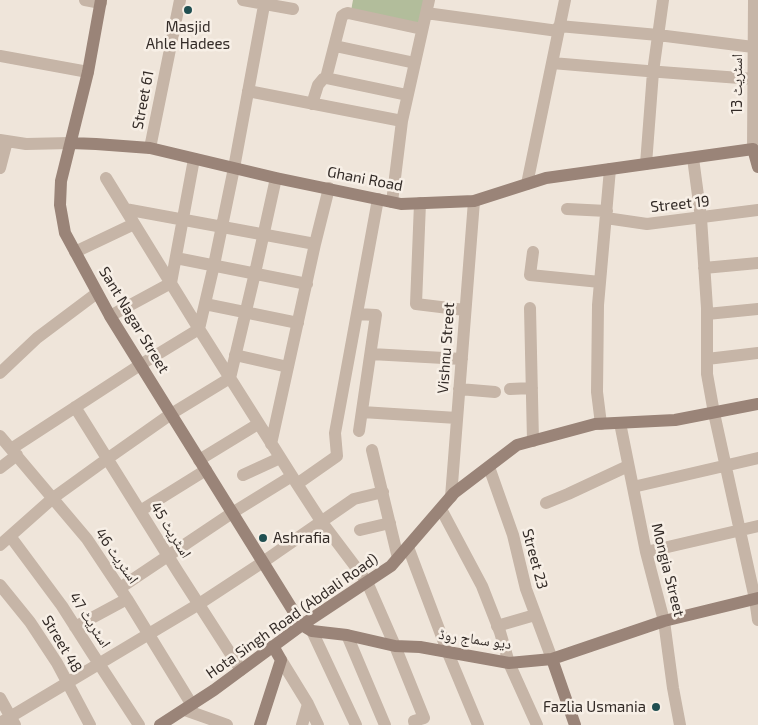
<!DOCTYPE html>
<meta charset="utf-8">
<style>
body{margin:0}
canvas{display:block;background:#efe5da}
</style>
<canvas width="758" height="725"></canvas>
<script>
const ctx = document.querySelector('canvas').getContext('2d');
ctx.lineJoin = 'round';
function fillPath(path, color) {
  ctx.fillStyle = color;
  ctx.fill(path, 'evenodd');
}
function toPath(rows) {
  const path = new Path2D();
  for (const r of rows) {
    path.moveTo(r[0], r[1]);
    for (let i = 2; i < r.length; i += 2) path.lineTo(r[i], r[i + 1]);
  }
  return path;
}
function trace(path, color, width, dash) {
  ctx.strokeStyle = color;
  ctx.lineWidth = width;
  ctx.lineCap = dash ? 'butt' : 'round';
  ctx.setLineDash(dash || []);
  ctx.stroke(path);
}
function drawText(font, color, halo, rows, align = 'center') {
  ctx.font = font + ' "Exo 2","Noto Naskh Arabic",sans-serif';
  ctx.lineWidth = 5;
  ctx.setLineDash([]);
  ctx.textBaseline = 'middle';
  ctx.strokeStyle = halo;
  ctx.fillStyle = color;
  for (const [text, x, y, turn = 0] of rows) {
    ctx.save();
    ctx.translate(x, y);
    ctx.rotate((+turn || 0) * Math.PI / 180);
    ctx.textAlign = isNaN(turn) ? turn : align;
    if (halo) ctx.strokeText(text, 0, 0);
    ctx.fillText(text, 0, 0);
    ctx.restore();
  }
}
const green = toPath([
 [353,0,425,0,421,24,351,11]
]);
const street = toPath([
 [85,0,101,3],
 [243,0,293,9],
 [426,13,558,31],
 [559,26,658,35,753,47],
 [335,46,415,63],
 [0,56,88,72],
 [552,63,647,71,753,79],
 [326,78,342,16,345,14,348,13,422,29],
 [248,91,402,121,392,202],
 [312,104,318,85,323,79,326,78,407,95],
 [402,121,429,0],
 [0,140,26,144,71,143],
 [150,148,180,0],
 [753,149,754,0],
 [693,158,701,218,707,308,707,374,714,413,755,599,758,620],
 [646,164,653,72,663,0],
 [0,168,7,141],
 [106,178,199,329,297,484,321,521,367,582,395,646,424,718,414,721,415,725],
 [527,184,565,0],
 [420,203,416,304,465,310],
 [125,209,315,244],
 [567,209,607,211],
 [606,218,647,224,758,210],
 [75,252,134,224],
 [533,252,530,275,600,282],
 [176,258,307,284],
 [704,268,758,263],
 [205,304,298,323],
 [530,308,533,441],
 [357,314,376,315,359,431],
 [707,314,758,309],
 [110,316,171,283,194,159],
 [371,354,462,359],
 [235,355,288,367],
 [707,359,758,353],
 [0,373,37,338,97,293],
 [459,389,495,392],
 [510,389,532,388],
 [75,407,178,572,241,670],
 [362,412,457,418],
 [620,423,646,552,664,621,673,688,680,725],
 [601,424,597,392,598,305,610,169],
 [0,436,87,539,127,599,192,705],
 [271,444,315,244,329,188],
 [11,449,140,365,199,329,214,265,234,168,265,0],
 [372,450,398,558],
 [199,460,258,424],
 [489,467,513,535,526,589,552,659],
 [0,468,17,455],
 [243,475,280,458],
 [297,484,337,456,335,433,378,199],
 [633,487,758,458],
 [451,497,474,201],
 [546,503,568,494,628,466],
 [441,509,482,586,500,632,509,663,537,725],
 [140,511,206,470],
 [360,530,390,523],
 [10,536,62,606,92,653,139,725],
 [0,545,53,498,107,459,171,414,230,378,255,273,276,178],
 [408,547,448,653,478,725],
 [646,552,758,526],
 [0,585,30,622,57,663,90,725],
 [120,588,232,513,292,476],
 [497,626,535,615],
 [75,627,127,599],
 [312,631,356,725],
 [347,635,385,725],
 [281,660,308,704,318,725],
 [0,698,15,725],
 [185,710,227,725],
 [0,723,199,604,263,562,354,499,383,492],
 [302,725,308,704]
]);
const secondary = toPath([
 [101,0,88,72,61,181,60,205,65,233,110,316,302,625,312,631,347,635,395,646,420,647,509,663,552,659,664,621,758,598],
 [71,143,96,144,150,148,276,178,401,204,474,201,546,178,753,149,758,167],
 [552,659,575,725],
 [160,725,214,690,302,625,391,566,454,493,517,445,595,424,675,420,758,404],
 [260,725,281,660,273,646]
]);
const markers = [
 [188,10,5,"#204f51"],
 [263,538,5,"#204f51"],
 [656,707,5,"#204f51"]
];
const poiNames = [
 ["Masjid",188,27],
 ["Ahle Hadees",188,44],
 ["Ashrafia",273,538,"left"],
 ["Fazlia Usmania",646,707,"right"]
];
const streetNames = [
 ["اسٹریٹ 13",737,84,-90],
 ["Street 61",143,100,-79],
 ["Ghani Road",365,179,11],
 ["Street 19",680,204,-6],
 ["Sant Nagar Street",134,320,59],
 ["Vishnu Street",446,348,-86],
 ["اسٹریٹ 45",171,530,58],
 ["اسٹریٹ 46",117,556,55],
 ["Street 23",535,559,75],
 ["Mongia Street",668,570,76],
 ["Hota Singh Road (Abdali Road)",292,616,-35],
 ["اسٹریٹ 47",90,620,57],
 ["دیو سماج روڈ",475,639,8],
 ["Street 48",62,644,59]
];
fillPath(green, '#b2bd9b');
trace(street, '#c6b5a7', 12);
trace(secondary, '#9a8478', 12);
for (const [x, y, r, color] of markers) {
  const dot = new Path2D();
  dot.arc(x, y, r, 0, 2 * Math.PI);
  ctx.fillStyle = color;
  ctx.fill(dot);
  trace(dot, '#f7efe6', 2);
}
drawText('15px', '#332b27', '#f7efe6', poiNames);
drawText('15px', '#332b27', '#f7efe6', streetNames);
</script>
